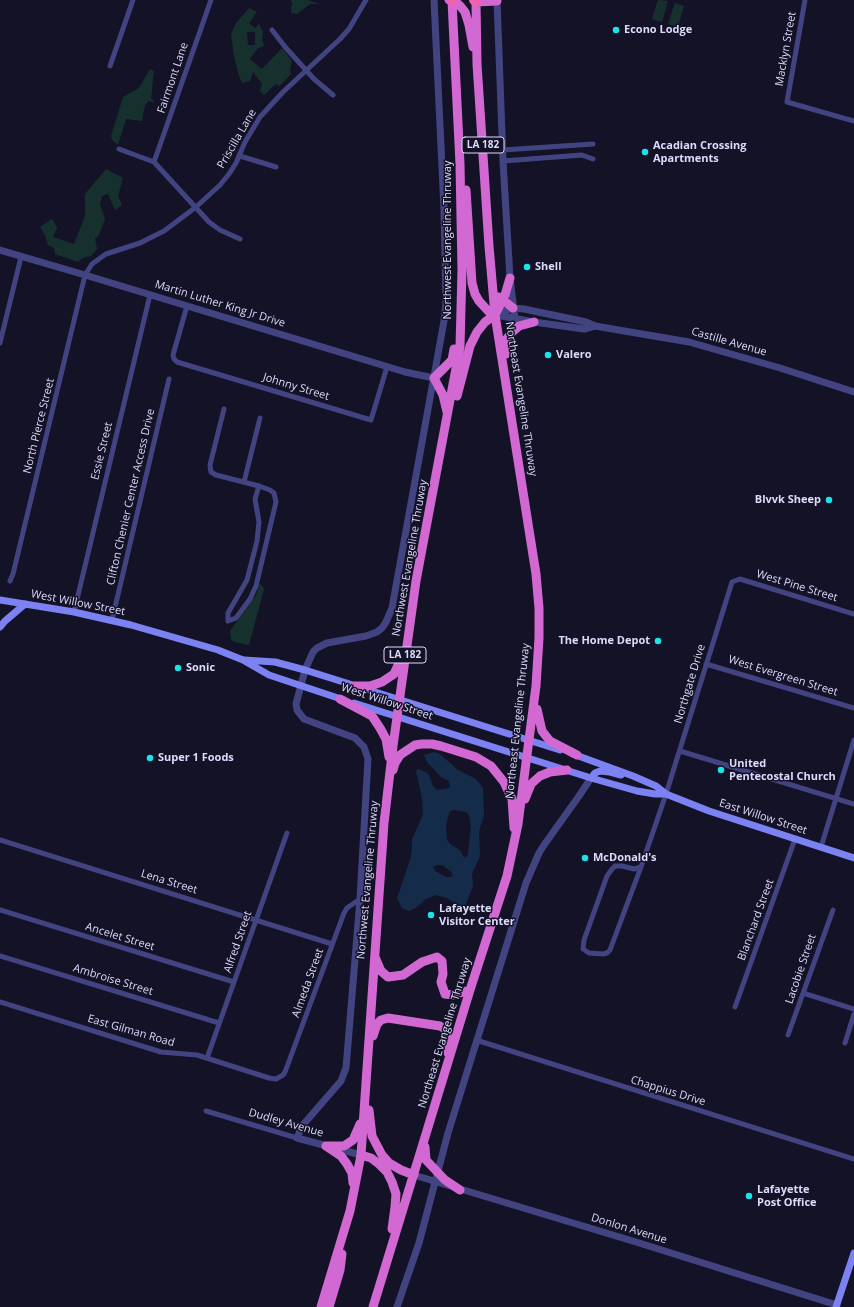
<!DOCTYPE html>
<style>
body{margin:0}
canvas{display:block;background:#141227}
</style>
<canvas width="854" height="1307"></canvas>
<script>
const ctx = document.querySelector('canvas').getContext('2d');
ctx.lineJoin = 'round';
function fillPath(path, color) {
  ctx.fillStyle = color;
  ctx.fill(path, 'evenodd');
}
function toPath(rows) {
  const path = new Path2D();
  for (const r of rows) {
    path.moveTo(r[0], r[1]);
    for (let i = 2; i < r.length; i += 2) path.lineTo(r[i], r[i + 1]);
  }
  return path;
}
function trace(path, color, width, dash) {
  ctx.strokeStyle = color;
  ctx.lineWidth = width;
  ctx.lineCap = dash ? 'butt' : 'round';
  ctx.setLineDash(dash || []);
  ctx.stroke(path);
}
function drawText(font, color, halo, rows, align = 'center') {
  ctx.font = font + ' "Open Sans",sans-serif';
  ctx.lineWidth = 3;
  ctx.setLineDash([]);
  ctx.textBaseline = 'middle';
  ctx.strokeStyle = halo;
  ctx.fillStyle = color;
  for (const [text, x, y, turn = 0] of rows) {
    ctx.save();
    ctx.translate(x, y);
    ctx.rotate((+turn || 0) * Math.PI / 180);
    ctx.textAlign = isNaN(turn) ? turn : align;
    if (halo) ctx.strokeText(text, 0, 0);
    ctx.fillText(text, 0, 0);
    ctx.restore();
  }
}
const green = toPath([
 [290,0,308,0,319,4,310,4,297,14,291,13,292,2],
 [658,0,668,1,662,22,652,19],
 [675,3,684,6,678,27,668,24],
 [249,8,257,12,249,23,255,28,259,24,263,32,262,39,264,46,258,48,250,59,262,69,282,48,292,61,290,69,291,74,280,86,276,84,264,95,260,91,262,84,253,72,250,81,242,83,239,76,234,56,231,34,236,23],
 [247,32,255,32,255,45,248,45],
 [150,69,154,71,151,99,154,101,154,103,149,101,145,105,142,121,126,119,118,145,113,141,111,136,123,97,139,88],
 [106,169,123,178,118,196,122,205,115,210,108,194,102,196,100,204,105,219,98,237,95,238,97,249,91,256,83,258,78,262,55,254,54,248,48,245,45,235,40,227,52,219,57,227,53,237,74,244,85,216,85,194],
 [260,583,264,589,249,645,235,642,231,640,230,631,256,595]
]);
const water = toPath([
 [434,752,440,754,458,770,476,779,483,788,484,816,479,831,480,856,472,874,473,886,464,909,459,910,453,902,447,898,436,895,426,899,417,907,409,911,402,908,397,898,410,860,412,850,412,839,423,815,422,799,416,771,418,769,426,772,429,775,433,786,437,790,450,788,449,781,441,777,427,762,424,755],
 [455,810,466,812,469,815,471,826,468,854,466,858,463,856,461,851,450,844,447,840,446,826,448,817,450,811],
 [437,865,442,865,449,870,452,873,452,877,446,877,435,871,433,867]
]);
const minor = toPath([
 [805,0,787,102,854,121],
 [272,30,286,48,314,79,333,95],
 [110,66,133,0],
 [119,149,154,162,209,222,220,230,240,239],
 [503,150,593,144],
 [240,156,276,167],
 [503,161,582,155,593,159],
 [154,162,211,0],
 [187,306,173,355,174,359,177,362,371,420,387,367],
 [0,343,21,257],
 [224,409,210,465,211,472,216,475,259,486,270,490,274,493,276,502,256,586,250,599,236,618,228,621,228,613,247,580,257,541,259,522,255,499,259,486],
 [244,482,260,418],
 [10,581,13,574,85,275,92,264,106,254,140,243,164,231,196,207,220,185,229,174,236,163,245,142,260,117,283,92,340,39,349,29,366,0],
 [74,612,150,295],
 [112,620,169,379],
 [706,664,854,708],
 [680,751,854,804],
 [0,840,332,944],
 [821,847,854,740],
 [615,866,622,866,634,869,641,867,610,950,607,953,603,954,589,953,583,949,584,940,607,876,612,869,615,866],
 [641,867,666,794,732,582,740,579,854,614],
 [0,910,234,982],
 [0,956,219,1023],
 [803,993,854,1009],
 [0,1002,161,1052,197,1055,269,1078,276,1079,283,1075,285,1072,344,913,347,908,360,899],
 [735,1007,795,839],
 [788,1035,833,910],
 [476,1040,854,1159],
 [845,1043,854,1014],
 [207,1058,287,833],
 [206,1111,297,1138]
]);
const tertiary = toPath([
 [497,0,503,161,510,278,515,319],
 [0,250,85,275,405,372,434,378],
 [495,315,513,308,524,309,586,322,595,326,689,342,780,368,854,392],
 [496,315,534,322,584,329,595,326],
 [361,1155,297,1138,302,1126,341,1081,346,1068,360,899,368,759,364,747,355,738,304,719,297,710,296,704,305,670,313,652,317,648,327,643,366,636,377,632,382,628,386,622,392,608,444,321,446,303,444,209,434,0],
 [414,1175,636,1242,837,1305],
 [397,1307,419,1243,448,1133,526,883,539,853,544,845,579,796,591,778]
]);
const secondary = toPath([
 [0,600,74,612,131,625,218,650,243,660,269,675,344,700],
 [0,627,5,621,25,604],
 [244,660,275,662,305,670,560,750],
 [354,703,591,778,637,791,655,794,666,794],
 [573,754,633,776,656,786,666,794,709,811,854,858],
 [591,778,595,773,600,771,610,772,621,775],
 [836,1307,854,1253]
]);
const trunk = toPath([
 [449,0,458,4,461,7,465,12,469,25,473,47],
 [466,190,472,283,475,294,479,301,490,313,495,315],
 [499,297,513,308],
 [506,354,506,340,512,332,519,326,534,322],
 [457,396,470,346,477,332,485,322,495,315,505,295,510,278],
 [447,412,443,395,434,378,452,360,454,349],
 [355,686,370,686,382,682,394,674,402,657],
 [340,699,372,716,380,728,386,739,389,757],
 [537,709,542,731,550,741,577,755],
 [393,770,395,763,400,755,415,745,422,744,432,744,441,746,476,757,491,766,504,782,512,799,514,828],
 [525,799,531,784,540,776,550,772,567,770],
 [375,957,381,971,388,977,403,975,422,962,437,957,442,961,443,974,441,982,445,994,453,995,470,990],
 [373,1036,377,1024,381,1020,388,1018,440,1026,445,1029,447,1034,448,1053],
 [369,1110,372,1136,382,1155,389,1163,401,1170,414,1175],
 [326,1146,344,1146,353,1140,360,1124],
 [326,1146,341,1156,347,1164,352,1173,353,1183],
 [425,1147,426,1160,445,1180,460,1190],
 [361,1155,371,1158,379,1164,387,1172,392,1182,396,1194,395,1207,392,1229],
 [321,1307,350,1211,361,1155,384,823,393,746,416,581,460,347,462,270,460,164,452,1],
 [329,1307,340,1270,342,1254],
 [373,1307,470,990,507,876,518,824,536,686,539,638,539,608,536,574,495,315,489,246,477,64,476,2,497,1]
]);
const motorway = toPath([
 [452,0,452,1],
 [474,0,476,2]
]);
const markers = [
 [616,30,4,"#1ae4e9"],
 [645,152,4,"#1ae4e9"],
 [527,267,4,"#1ae4e9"],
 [548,355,4,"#1ae4e9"],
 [829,500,4,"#1ae4e9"],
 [658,641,4,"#1ae4e9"],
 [178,668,4,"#1ae4e9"],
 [150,758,4,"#1ae4e9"],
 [721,770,4,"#1ae4e9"],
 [585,858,4,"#1ae4e9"],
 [431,915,4,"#1ae4e9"],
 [749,1196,4,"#1ae4e9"]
];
const shields = [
 [483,145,42],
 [405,655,42]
];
const shieldNames = [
 ["LA 182",483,145],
 ["LA 182",405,655]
];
const poiNames = [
 ["Econo Lodge",624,30],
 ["Acadian Crossing",653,146],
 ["Apartments",653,159],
 ["Shell",535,267],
 ["Valero",556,355],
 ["Blvvk Sheep",821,500,"right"],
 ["The Home Depot",650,641,"right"],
 ["Sonic",186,668],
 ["Super 1 Foods",158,758],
 ["United",729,764],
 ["Pentecostal Church",729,777],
 ["McDonald's",593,858],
 ["Lafayette",439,909],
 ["Visitor Center",439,922],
 ["Lafayette",757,1190],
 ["Post Office",757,1203]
];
const streetNames = [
 ["Macklyn Street",786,49,-80],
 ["Fairmont Lane",173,78,-71],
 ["Priscilla Lane",237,139,-60],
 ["Northwest Evangeline Thruway",448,240,-90],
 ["Martin Luther King Jr Drive",220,304,17],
 ["Castille Avenue",729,342,16],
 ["Johnny Street",296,387,17],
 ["Northeast Evangeline Thruway",521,399,81],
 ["North Pierce Street",39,426,-76],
 ["Essie Street",102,451,-76],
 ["Clifton Chenier Center Access Drive",131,497,-77],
 ["Northwest Evangeline Thruway",410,558,-80],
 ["West Pine Street",797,586,17],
 ["West Willow Street",78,603,11],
 ["West Evergreen Street",783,676,17],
 ["Northgate Drive",690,684,-73],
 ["West Willow Street",387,702,18],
 ["Northeast Evangeline Thruway",518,721,-84],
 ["East Willow Street",763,817,18],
 ["Northwest Evangeline Thruway",368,880,-85],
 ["Lena Street",169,882,17],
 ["Blanchard Street",756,920,-70],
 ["Ancelet Street",120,937,17],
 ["Alfred Street",238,942,-71],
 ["Lacobie Street",801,969,-71],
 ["Ambroise Street",113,980,17],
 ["Almeda Street",308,983,-70],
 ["East Gilman Road",131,1031,16],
 ["Northeast Evangeline Thruway",445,1033,-73],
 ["Chappius Drive",668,1091,17],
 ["Dudley Avenue",286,1123,16],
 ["Donlon Avenue",629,1229,17]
];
fillPath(green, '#16302d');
fillPath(water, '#142c49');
trace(minor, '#424481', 5);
trace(tertiary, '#424481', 7);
trace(secondary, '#7c82f2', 7);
trace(trunk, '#d268d1', 9);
trace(motorway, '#f062b1', 10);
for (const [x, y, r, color] of markers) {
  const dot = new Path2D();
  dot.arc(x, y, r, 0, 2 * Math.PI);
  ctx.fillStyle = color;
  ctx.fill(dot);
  trace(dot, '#141227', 1.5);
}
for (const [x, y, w] of shields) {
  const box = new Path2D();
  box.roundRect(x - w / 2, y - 8, w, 16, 3);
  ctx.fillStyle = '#141227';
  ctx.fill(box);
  trace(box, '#dddbfc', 1);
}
drawText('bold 10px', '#dddbfc', null, shieldNames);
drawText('bold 11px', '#dddbfc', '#141227', poiNames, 'left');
drawText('11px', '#dddbfc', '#141227', streetNames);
</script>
